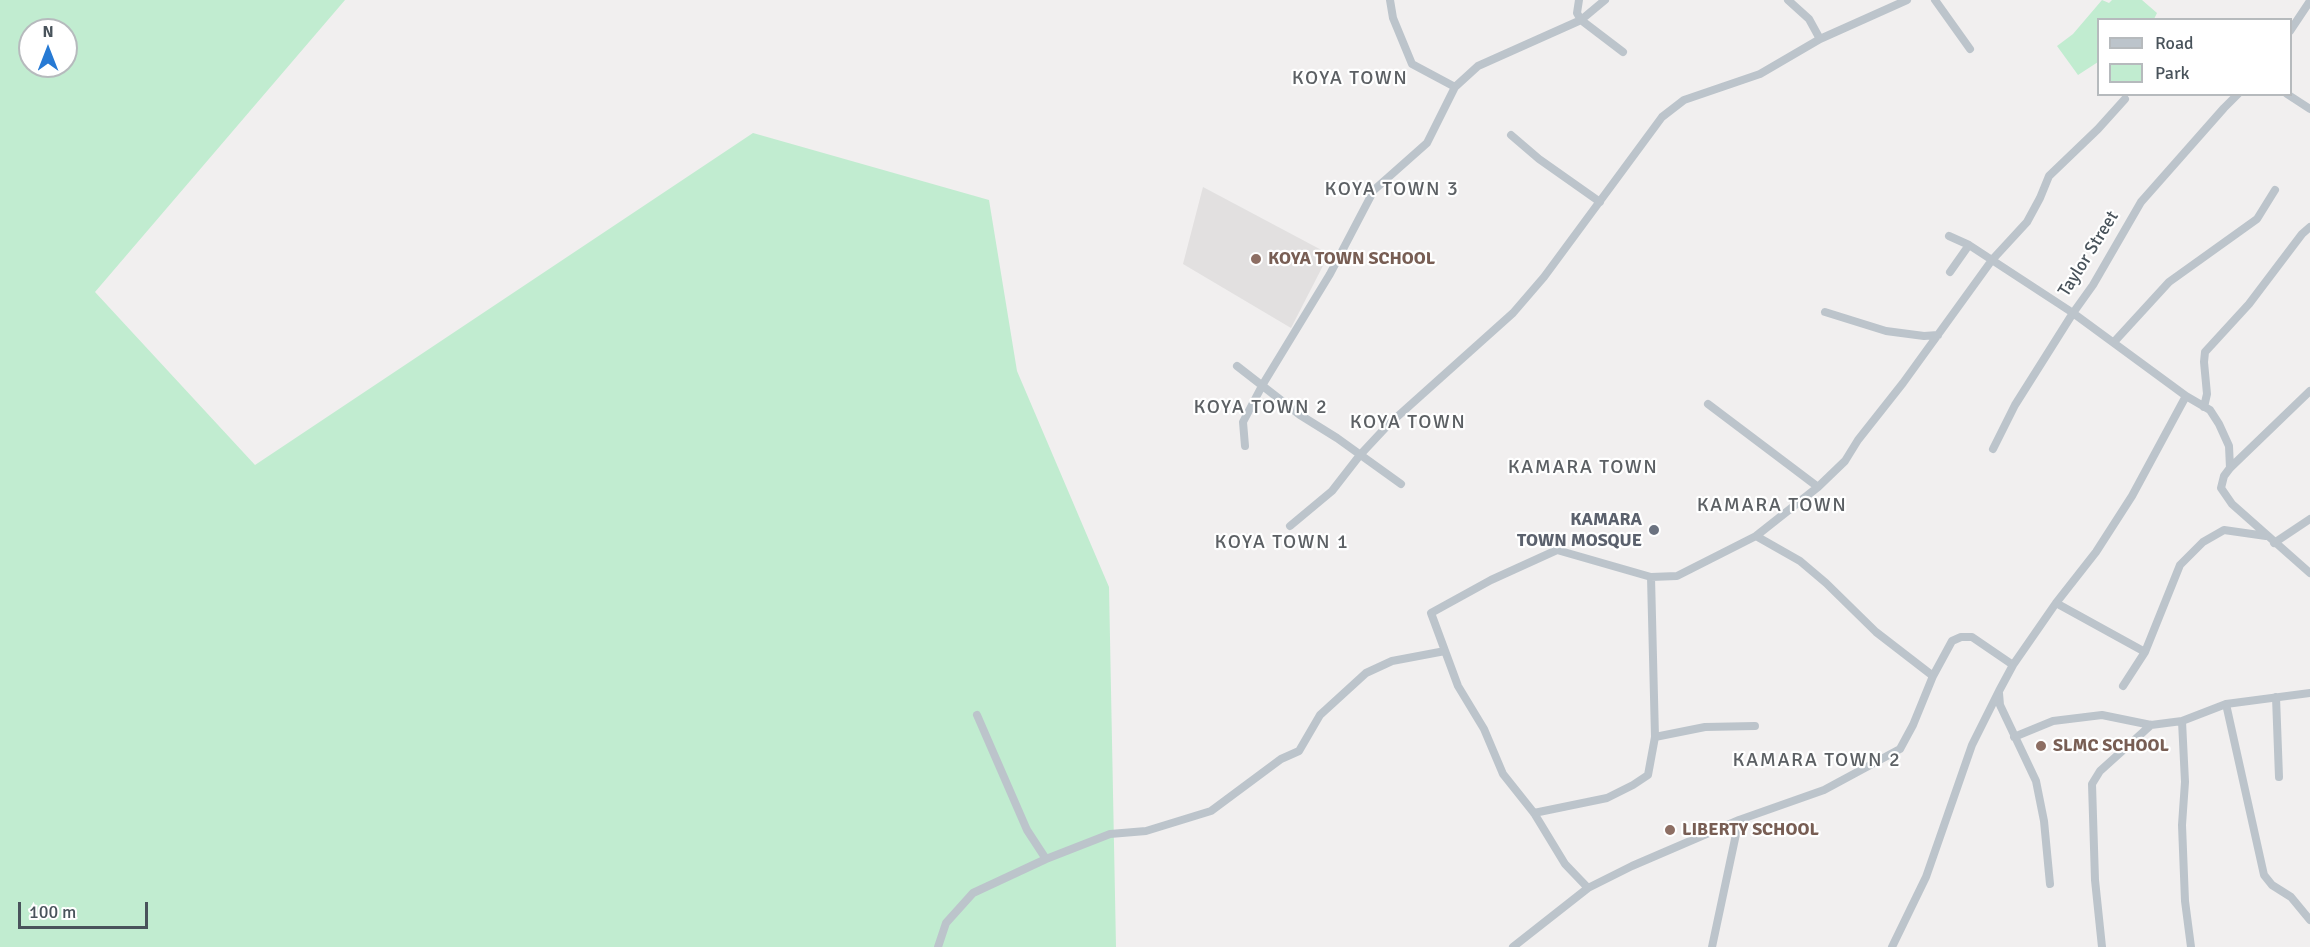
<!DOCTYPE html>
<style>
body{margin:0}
#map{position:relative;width:2310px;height:947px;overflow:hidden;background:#f1efef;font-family:Signika,sans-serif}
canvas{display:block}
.legend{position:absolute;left:2097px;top:18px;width:195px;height:78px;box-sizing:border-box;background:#fff;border:2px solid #b6babd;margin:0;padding:8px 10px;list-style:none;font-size:18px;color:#49535b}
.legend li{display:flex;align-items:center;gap:12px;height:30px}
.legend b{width:30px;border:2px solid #b6babd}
.north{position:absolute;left:18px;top:18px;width:60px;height:60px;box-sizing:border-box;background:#fff;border:2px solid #b6babd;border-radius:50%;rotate:0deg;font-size:16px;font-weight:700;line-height:24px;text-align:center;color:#49535b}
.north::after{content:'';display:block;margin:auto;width:21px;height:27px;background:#277ad4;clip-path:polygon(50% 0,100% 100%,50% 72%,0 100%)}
.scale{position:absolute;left:18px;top:902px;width:130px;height:27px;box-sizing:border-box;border:3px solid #49535b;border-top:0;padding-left:8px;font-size:18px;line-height:21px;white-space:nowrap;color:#49535b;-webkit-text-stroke:4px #fff;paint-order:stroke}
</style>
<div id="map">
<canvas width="2310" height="947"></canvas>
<ul class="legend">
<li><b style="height:8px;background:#bcc4cb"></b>Road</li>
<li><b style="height:16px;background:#c1ecd0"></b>Park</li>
</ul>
<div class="north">N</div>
<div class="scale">100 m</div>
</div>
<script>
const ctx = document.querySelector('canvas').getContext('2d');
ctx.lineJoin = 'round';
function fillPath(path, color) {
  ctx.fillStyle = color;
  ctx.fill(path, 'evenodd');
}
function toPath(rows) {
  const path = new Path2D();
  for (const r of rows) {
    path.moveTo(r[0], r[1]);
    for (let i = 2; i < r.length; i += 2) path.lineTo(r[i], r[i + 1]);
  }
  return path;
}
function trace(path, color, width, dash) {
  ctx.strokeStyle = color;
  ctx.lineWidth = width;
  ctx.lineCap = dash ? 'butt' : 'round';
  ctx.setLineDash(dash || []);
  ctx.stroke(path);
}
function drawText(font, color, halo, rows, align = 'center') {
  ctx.font = font + ' Signika,sans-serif';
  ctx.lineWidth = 4.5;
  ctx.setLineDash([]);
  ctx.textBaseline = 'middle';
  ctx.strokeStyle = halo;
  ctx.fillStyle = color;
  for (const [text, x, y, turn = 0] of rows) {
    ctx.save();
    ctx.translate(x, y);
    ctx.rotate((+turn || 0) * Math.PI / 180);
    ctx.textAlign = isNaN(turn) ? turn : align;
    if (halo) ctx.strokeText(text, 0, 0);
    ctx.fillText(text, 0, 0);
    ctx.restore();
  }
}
const education = toPath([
 [1203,187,1329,254,1291,328,1183,264]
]);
const green = toPath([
 [0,0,345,0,95,292,255,465,753,133,989,200,1017,371,1109,587,1116,947,0,947],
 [30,30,66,30,66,66,30,66],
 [2102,0,2109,3,2112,0,2142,0,2157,13,2154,19,2098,20,2098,62,2078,75,2057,46,2073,34]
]);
const street = toPath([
 [1390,0,1393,18,1412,64,1455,87],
 [1579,0,1577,13,1581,20,1623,52],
 [1788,0,1809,19,1820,39],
 [1935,0,1970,49],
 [2290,31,2310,1],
 [2287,94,2310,109],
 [1511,135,1539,159,1600,202],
 [1949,236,1969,245,2073,313,2186,396,2210,410,2219,424,2229,446,2230,468],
 [1950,272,1969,245],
 [1825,312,1886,331,1924,336,1938,335],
 [2114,342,2169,282,2257,219,2275,190],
 [1237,366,1300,415,1337,438,1401,484],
 [2310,391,2230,468,2224,476,2221,488,2232,504,2310,573],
 [1708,404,1818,487],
 [2204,407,2207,394,2204,362,2205,352,2249,304,2302,234,2310,227],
 [1245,446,1243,422,1263,384,1330,274,1374,190,1427,143,1455,87,1478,66,1581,20,1605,0],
 [1993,449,2015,405,2073,313,2093,285,2141,202,2224,108,2238,94],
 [1290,526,1332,491,1360,455,1388,425,1513,313,1544,277,1662,117,1684,100,1760,74,1820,39,1907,0],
 [1756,536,1800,561,1826,583,1876,632,1933,676],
 [2274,543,2310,519],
 [2056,603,2145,652],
 [2123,686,2145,652,2180,565,2203,542,2224,530,2266,536],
 [1999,693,2000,705,2036,781,2044,821,2050,884],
 [2276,697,2279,777],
 [2226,704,2264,875,2272,885,2291,897,2310,920],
 [977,715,1027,830,1046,859],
 [2182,721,2185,782,2182,825,2185,901,2191,947],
 [1655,737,1705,727,1755,726],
 [2014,737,2053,721,2102,715,2151,725,2182,721,2226,704,2310,693],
 [1534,813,1607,798,1633,785,1648,775,1655,737,1651,577],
 [1588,888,1565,864,1534,813,1503,774,1484,729,1458,686,1431,613,1491,580,1557,550,1651,577,1677,576,1756,536,1818,487,1845,461,1858,440,1903,383,1992,260,2027,222,2040,198,2049,176,2098,129,2125,99],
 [938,947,946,923,973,893,1046,859,1110,834,1146,831,1211,811,1281,759,1299,751,1320,715,1366,673,1392,661,1445,651],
 [1513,947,1588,888,1632,866,1739,820,1824,790,1900,749,1913,725,1933,676,1952,641,1961,637,1972,637,2013,665],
 [1712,947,1739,820],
 [1892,947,1926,877,1972,745,1999,691,2013,665,2056,603,2096,552,2132,496,2186,396],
 [2102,947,2095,880,2092,784,2100,771,2151,725]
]);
const markers = [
 [1256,259,6,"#8d6e63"],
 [1654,530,6,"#6b7280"],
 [2041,746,6,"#8d6e63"],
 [1670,830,6,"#8d6e63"]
];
const streetNames = [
 ["Taylor Street",2089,254,-58]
];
const educationNames = [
 ["KOYA TOWN SCHOOL",1268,259],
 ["SLMC SCHOOL",2053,746],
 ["LIBERTY SCHOOL",1682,830]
];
const worshipNames = [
 ["KAMARA",1642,520],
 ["TOWN MOSQUE",1642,541]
];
const neighbourhoodNames = [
 ["KOYA TOWN",1350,79],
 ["KOYA TOWN 3",1392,190],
 ["KOYA TOWN 2",1261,408],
 ["KOYA TOWN",1408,423],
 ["KAMARA TOWN",1583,468],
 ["KAMARA TOWN",1772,506],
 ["KOYA TOWN 1",1282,543],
 ["KAMARA TOWN 2",1817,761]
];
fillPath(education, '#e2e0e0');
fillPath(green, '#c1ecd0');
trace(street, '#bcc4cb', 8);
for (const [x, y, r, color] of markers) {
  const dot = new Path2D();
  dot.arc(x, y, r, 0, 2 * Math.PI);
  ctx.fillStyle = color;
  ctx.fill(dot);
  trace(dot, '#fff', 2);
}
drawText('18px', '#49535b', '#fff', streetNames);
drawText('bold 18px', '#785e54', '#fff', educationNames, 'left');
drawText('bold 18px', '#5b616d', '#fff', worshipNames, 'right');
ctx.letterSpacing = '1.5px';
drawText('20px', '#5c6064', '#fff', neighbourhoodNames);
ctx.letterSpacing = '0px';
</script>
